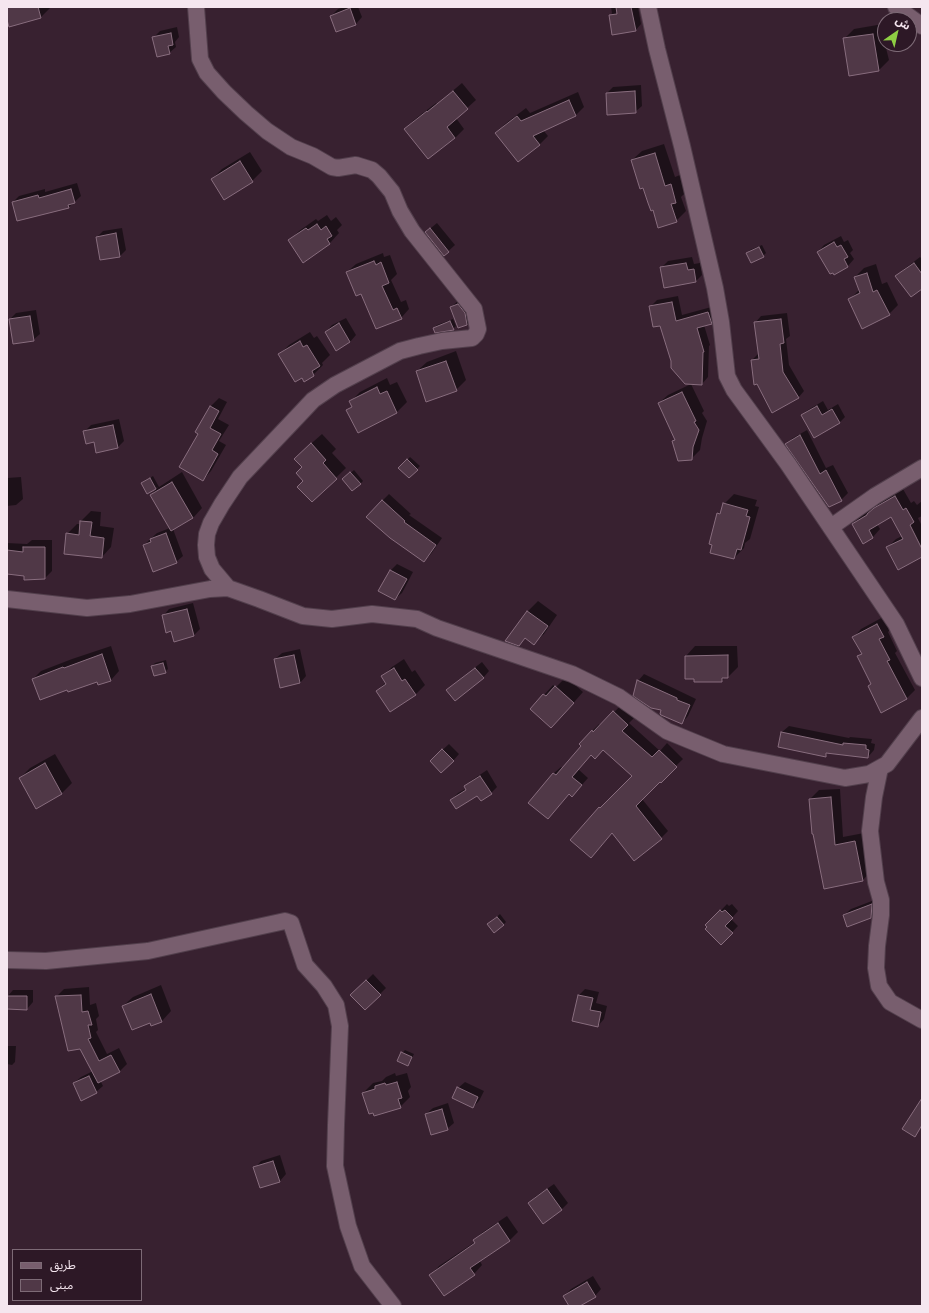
<!DOCTYPE html>
<meta charset="utf-8">
<style>
body{margin:0}
#map{position:relative;width:929px;height:1313px;overflow:hidden;background:#382130;font-family:"Space Grotesk","Noto Sans Arabic",sans-serif}
canvas{display:block}
.frame{position:absolute;inset:0;border:8px solid #f5e6ef;pointer-events:none}
.legend{position:absolute;left:12px;top:1249px;width:130px;height:52px;box-sizing:border-box;background:#2d1826;border:1px solid #7d6a76;margin:0;padding:5px 7px;list-style:none;font-size:12px;color:#f5e6ef}
.legend li{display:flex;align-items:center;gap:8px;height:20px}
.legend b{width:20px;border:1px solid #7d6a76}
.north{position:absolute;left:877px;top:12px;width:40px;height:40px;box-sizing:border-box;background:#2d1826;border:1px solid #7d6a76;border-radius:50%;rotate:34deg;font-size:11px;font-weight:700;line-height:16px;text-align:center;color:#f5e6ef}
.north::after{content:'';display:block;margin:auto;width:14px;height:18px;background:#8ece43;clip-path:polygon(50% 0,100% 100%,50% 72%,0 100%)}
</style>
<div id="map">
<canvas width="929" height="1313"></canvas>
<div class="frame"></div>
<ul class="legend">
<li><b style="height:5px;background:#785e6e"></b>طريق</li>
<li><b style="height:11px;background:#503847"></b>مبنى</li>
</ul>
<div class="north">ش</div>
</div>
<script>
const ctx = document.querySelector('canvas').getContext('2d');
ctx.lineJoin = 'round';
function fillPath(path, color) {
  ctx.fillStyle = color;
  ctx.fill(path, 'evenodd');
}
function toPath(rows) {
  const path = new Path2D();
  for (const r of rows) {
    path.moveTo(r[0], r[1]);
    for (let i = 2; i < r.length; i += 2) path.lineTo(r[i], r[i + 1]);
  }
  return path;
}
function trace(path, color, width, dash) {
  ctx.strokeStyle = color;
  ctx.lineWidth = width;
  ctx.lineCap = dash ? 'butt' : 'round';
  ctx.setLineDash(dash || []);
  ctx.stroke(path);
}
const shadow = toPath([
 [7,7,51,7,41,17,10,26,7,16],
 [344,7,358,7,362,17,356,24,337,31,331,16,338,9],
 [611,7,638,7,641,24,635,31,610,16,612,13],
 [883,24,885,44,889,60,879,70,844,39,854,29],
 [177,27,179,37,175,42,176,47,169,53,154,37,160,31],
 [462,83,476,100,456,118,464,129,455,138,428,158,405,129,414,120,436,103,437,104],
 [641,85,642,106,635,112,607,93,613,87],
 [578,92,584,107,576,115,543,130,548,136,539,145,497,133,505,124,526,108,530,113],
 [664,144,675,177,680,175,685,193,681,197,686,211,676,221,653,209,632,160,642,151],
 [250,152,262,171,252,181,212,179,222,169],
 [77,183,81,196,69,207,18,219,13,202,19,196,45,189,45,192],
 [327,215,331,221,336,217,342,225,337,230,339,233,330,243,303,261,289,241,299,231,316,219,318,221],
 [437,223,455,245,444,255,426,232],
 [122,228,126,250,120,256,97,237,103,231],
 [841,236,844,242,848,240,853,250,850,253,854,259,848,266,834,273,818,252,824,245],
 [762,245,766,253,763,256,748,253,750,250],
 [383,253,384,257,390,255,397,274,391,280,401,302,406,300,409,309,401,318,362,293,347,272,356,264],
 [692,257,694,264,700,263,702,275,696,281,665,287,661,268,668,261],
 [920,257,922,259,922,288,897,277,903,270],
 [876,264,882,284,887,282,898,305,889,314,849,300,859,290,855,277,864,268],
 [678,296,682,315,715,306,717,317,711,323,704,325,710,345,709,346,708,377,702,384,672,361,661,325,650,307,657,300],
 [458,301,473,317,467,324,459,327,451,307],
 [36,310,40,334,33,340,10,319,16,313],
 [787,313,790,336,786,339,789,365,804,391,798,398,752,360,759,353,755,323,761,316],
 [346,318,356,335,350,342,336,349,326,332,332,325],
 [453,319,456,326,453,329,434,328,437,325],
 [310,332,314,338,317,336,330,355,322,363,323,365,313,375,279,355,289,345],
 [456,351,466,380,456,390,417,371,427,362],
 [387,378,390,385,397,382,407,402,397,412,358,431,348,410,352,406,350,402,360,392],
 [691,384,704,411,702,413,707,421,702,438,700,450,691,459,673,441,676,439,659,403,668,395],
 [219,398,227,402,218,419,229,425,219,441,226,445,211,471,203,480,200,434,196,432,211,406],
 [823,401,828,410,838,404,845,417,840,422,815,436,802,415,808,410],
 [119,419,124,441,118,447,97,452,95,441,84,432,91,425],
 [807,430,826,468,833,465,848,493,841,500,786,444,793,438],
 [322,434,336,449,332,453,346,468,312,501,304,481,303,467,305,449],
 [410,457,420,466,409,477,400,468],
 [354,470,363,481,360,484,344,479],
 [182,472,202,508,193,518,173,529,183,556,176,562,144,545,157,533,170,528,151,495,158,487,147,492,142,483,153,476,159,487],
 [21,477,23,499,16,505,7,506,7,478],
 [903,489,911,503,914,501,917,505,922,501,922,516,918,518,922,526,922,556,888,547,896,539,902,536,891,516,877,524,880,529,873,537,863,542,853,524,861,516,871,510,884,500],
 [389,494,411,514,409,515,442,538,431,554,424,561,382,501],
 [734,494,757,500,755,506,759,507,750,539,745,543,744,548,734,558,712,552,718,514,723,509,724,504],
 [91,511,101,512,100,526,114,528,111,547,102,557,67,534,77,524,81,524,81,521],
 [32,540,52,540,52,571,45,578,25,575,7,573,7,543,27,544],
 [397,564,413,572,402,593,395,599,380,590,391,570],
 [538,601,557,615,544,634,534,643,526,637,518,645,507,641,528,611],
 [193,603,200,629,194,635,174,640,172,630,163,616,169,609],
 [885,616,892,628,888,632,897,651,895,653,915,690,906,699,872,683,859,656,862,653,853,638,861,629],
 [111,646,119,671,111,680,99,684,97,680,33,679,41,671,72,659],
 [695,646,737,646,738,667,728,677,725,677,722,681,695,678,686,656],
 [300,649,306,676,300,683,275,659,282,653],
 [404,659,412,672,415,670,425,685,415,695,377,691,386,682,383,676,392,667],
 [166,660,168,669,165,672,152,666,155,663],
 [482,662,489,671,483,678,454,684],
 [644,674,696,699,688,716,682,723,662,710,638,681],
 [566,677,583,692,561,717,544,695,553,685,556,687],
 [621,705,634,718,629,723,660,751,667,743,683,759,642,799,668,831,661,838,613,832,598,850,600,808,607,801,608,802,633,776,603,749,591,754,578,769,588,778,572,796,569,794,548,818,530,803,554,773,561,767,563,769,582,746,592,731,599,724,601,726],
 [789,726,849,738,850,737,872,739,871,743,875,744,874,750,868,757,829,752,825,756,780,746,782,732],
 [449,744,459,754,453,761,438,754],
 [55,754,72,783,62,793,37,807,20,778,30,768],
 [487,770,497,787,491,793,478,794,451,800,458,793,467,788,465,786,472,780],
 [840,789,843,837,864,833,871,871,863,880,825,888,810,799,819,790],
 [877,899,877,911,870,917,844,915,851,909],
 [727,904,729,906,732,904,738,911,731,919,738,926,721,944,707,925],
 [500,914,506,922,503,925,491,922],
 [373,974,386,988,365,1009,352,995],
 [161,985,171,1011,162,1021,152,1025,150,1021,123,1006,133,997],
 [89,987,90,1005,96,1003,99,1016,96,1019,98,1030,96,1032,107,1054,119,1048,127,1064,119,1072,100,1080,103,1086,96,1092,74,1083,81,1077,93,1071,56,997,64,989],
 [585,989,599,992,596,1003,607,1006,604,1019,598,1026,573,1020,579,995],
 [13,990,33,990,33,1002,27,1009,7,1008,7,997],
 [7,1046,16,1046,15,1062,12,1065,7,1064],
 [405,1050,414,1054,410,1062,407,1065,402,1053],
 [395,1073,396,1076,407,1073,411,1087,408,1091,410,1097,400,1107,363,1093,373,1083,382,1081,386,1077],
 [465,1082,484,1091,479,1101,473,1107,458,1088],
 [448,1103,454,1123,447,1129,426,1114,433,1108],
 [280,1155,286,1174,280,1181,261,1187,255,1168,261,1161],
 [554,1184,568,1203,562,1209,543,1223,529,1203,535,1197],
 [507,1216,518,1232,510,1240,480,1261,482,1265,474,1274,431,1275,439,1266,475,1242,474,1240,483,1232],
 [593,1276,601,1289,595,1296,578,1306,570,1306,564,1296,571,1289]
]);
const building = toPath([
 [7,7,38,7,41,18,9,27,7,20,7,7],
 [616,7,631,7,636,31,612,35,609,15,617,14,616,7],
 [350,8,356,25,336,32,330,16,350,8],
 [171,33,173,45,168,46,170,54,157,57,152,37,171,33],
 [873,34,879,71,849,76,843,38,873,34],
 [453,91,468,109,447,127,455,138,428,159,404,129,427,111,427,112,453,91],
 [635,91,636,113,607,115,606,93,635,91],
 [569,100,576,116,533,136,540,145,518,162,495,133,517,116,521,121,569,100],
 [655,153,665,186,671,184,676,203,671,204,677,222,658,228,653,210,651,211,648,203,643,188,640,189,631,160,655,153],
 [240,161,253,182,224,200,211,179,240,161],
 [71,189,75,203,68,205,69,208,17,221,12,202,38,195,39,198,71,189],
 [317,224,321,230,326,226,332,236,327,239,330,244,303,263,288,240,306,228,308,230,317,224],
 [430,228,449,252,444,256,425,232,430,228],
 [116,233,120,257,100,260,96,237,116,233],
 [834,242,837,247,841,245,848,257,844,259,848,267,834,275,833,273,830,274,817,252,834,242],
 [759,247,764,257,751,263,746,253,759,247],
 [374,261,376,265,381,262,389,283,382,286,393,310,397,308,402,319,376,329,361,294,356,296,346,272,374,261],
 [686,263,688,270,694,269,696,282,664,288,660,267,686,263],
 [914,263,922,274,922,289,911,297,895,276,914,263],
 [867,273,873,292,877,290,890,315,862,329,848,299,860,293,854,277,867,273],
 [672,302,676,321,708,312,712,324,697,328,704,352,703,352,702,385,685,384,671,368,671,361,660,326,653,327,649,306,672,302],
 [458,304,465,313,467,325,458,328,450,307,458,304],
 [30,316,34,341,13,344,9,319,30,316],
 [781,319,784,343,780,344,783,372,799,398,772,413,757,384,754,385,751,360,759,359,754,322,781,319],
 [450,321,454,330,435,333,433,328,450,321],
 [339,323,350,342,336,351,325,332,339,323],
 [300,341,303,347,307,345,320,366,312,371,314,376,304,382,302,378,295,382,278,354,300,341],
 [446,361,457,391,426,402,416,371,446,361],
 [377,387,380,394,387,391,397,413,358,433,346,410,352,407,349,401,377,387],
 [682,392,696,421,694,422,699,430,693,447,692,460,678,461,672,441,675,440,658,403,682,392],
 [210,406,219,411,210,428,221,434,212,450,218,454,203,481,179,467,198,434,195,432,210,406],
 [817,406,822,415,832,409,840,423,814,438,801,415,817,406],
 [113,425,118,448,96,453,94,442,86,444,83,431,113,425],
 [800,435,820,474,826,470,842,501,829,507,785,444,800,435],
 [311,443,326,460,323,463,337,479,312,502,297,487,303,481,296,473,302,467,294,459,311,443],
 [407,459,418,470,409,478,398,468,407,459],
 [350,472,361,484,352,491,342,479,350,472],
 [150,478,156,489,147,494,141,483,150,478],
 [172,482,193,518,171,531,150,495,172,482],
 [895,496,903,510,906,508,914,522,910,525,922,549,922,557,898,570,886,547,903,539,891,517,869,530,873,538,863,544,852,524,867,515,867,514,874,508,895,496],
 [382,500,405,521,404,522,436,545,424,562,390,538,366,517,382,500],
 [723,503,748,510,746,516,750,517,741,550,737,549,734,559,710,553,712,545,709,544,717,513,720,514,723,503],
 [80,521,92,522,90,536,104,538,102,558,64,554,66,533,79,535,80,521],
 [166,533,177,563,153,572,143,545,151,542,150,539,166,533],
 [23,547,45,547,45,579,24,580,24,576,7,574,7,550,23,552,23,547],
 [390,570,407,579,395,600,378,591,390,570],
 [187,609,194,636,174,642,171,631,166,633,162,615,187,609],
 [527,611,548,626,534,645,525,638,519,646,505,641,527,611],
 [877,624,884,637,879,639,890,660,887,661,907,699,881,713,868,686,871,684,857,656,862,654,852,637,877,624],
 [102,654,111,681,98,685,97,682,68,692,67,690,40,700,32,679,63,667,64,668,102,654],
 [294,655,300,683,280,688,274,659,294,655],
 [728,655,728,678,722,678,722,682,694,682,694,679,685,679,685,656,728,655],
 [163,663,166,673,154,676,151,666,163,663],
 [394,668,402,681,405,679,416,695,390,712,376,691,386,684,381,676,394,668],
 [475,668,484,678,455,701,446,690,475,668],
 [637,680,677,698,677,700,690,705,682,724,661,715,660,714,661,710,651,708,633,696,637,680],
 [555,686,574,703,551,728,530,709,543,694,546,696,555,686],
 [613,711,628,725,622,731,652,757,659,750,677,767,661,783,660,782,636,806,662,839,634,861,612,833,591,858,570,840,599,807,600,808,632,776,603,750,595,759,591,755,572,777,582,785,572,797,569,794,548,819,528,803,553,773,556,775,581,746,579,744,592,730,593,732,613,711],
 [781,732,843,745,843,743,866,745,866,749,869,750,868,758,826,753,826,757,778,747,781,732],
 [442,749,454,761,441,773,430,761,442,749],
 [45,763,62,794,36,809,19,778,45,763],
 [480,776,492,794,481,801,477,796,456,809,450,800,466,790,464,786,480,776],
 [831,797,835,845,855,841,863,881,824,889,813,834,812,834,809,799,831,797],
 [872,904,871,918,847,927,843,915,872,904],
 [720,910,722,912,725,910,733,918,725,926,733,933,721,945,705,929,707,927,705,925,720,910],
 [497,917,504,925,494,933,487,924,497,917],
 [366,980,381,995,365,1010,350,995,366,980],
 [151,994,162,1022,151,1026,150,1023,132,1030,122,1006,151,994],
 [81,995,82,1012,88,1011,92,1025,88,1025,91,1038,88,1039,99,1061,111,1055,120,1072,98,1083,80,1049,68,1051,55,996,81,995],
 [578,995,593,998,590,1010,601,1012,598,1027,572,1021,578,995],
 [7,996,27,996,27,1010,7,1009,7,996],
 [401,1052,412,1057,408,1066,397,1061,401,1052],
 [89,1076,97,1093,81,1101,73,1083,89,1076],
 [397,1082,402,1098,398,1099,401,1108,374,1116,373,1113,369,1114,362,1093,375,1089,375,1086,385,1083,386,1085,397,1082],
 [457,1087,478,1097,473,1108,452,1098,457,1087],
 [922,1098,922,1125,915,1137,902,1129,922,1098],
 [442,1109,448,1130,431,1135,425,1114,442,1109],
 [273,1161,280,1182,260,1188,253,1167,273,1161],
 [547,1189,562,1210,543,1224,528,1203,547,1189],
 [498,1223,510,1241,470,1268,475,1275,444,1296,429,1275,475,1243,473,1240,498,1223],
 [587,1282,596,1297,580,1306,569,1306,563,1296,587,1282]
]);
const minor = toPath([
 [196,7,200,59,207,73,224,92,246,113,267,131,291,147,313,156,332,167,338,168,356,165,372,170,379,176,392,192,400,211,412,231,474,309,478,329,476,334,472,338,442,341,419,346,400,351,335,385,313,400,297,417,240,477,222,504,211,523,207,534,206,545,207,557,212,569,228,588],
 [648,7,657,49,682,146,715,288,721,322,727,376,734,390,788,464,896,624,922,678],
 [896,7,922,26],
 [831,527,875,496,922,468],
 [7,599,87,608,130,604,210,589,228,588,259,599,303,616,332,619,372,614,417,619,437,628,572,674,619,697,667,731,723,754,845,778,869,774,887,764,922,718],
 [880,768,874,797,870,831,876,882,881,900,881,915,877,946,876,968,879,986,890,1002,922,1020],
 [7,960,46,961,148,951,285,921,291,923,305,965,324,986,336,1005,340,1026,336,1125,335,1166,348,1226,362,1266,393,1306]
]);
fillPath(shadow, '#0007');
fillPath(building, '#503847');
trace(building, '#886d7e', 1);
trace(minor, '#523f4c', 18);
trace(minor, '#785e6e', 16);
</script>
